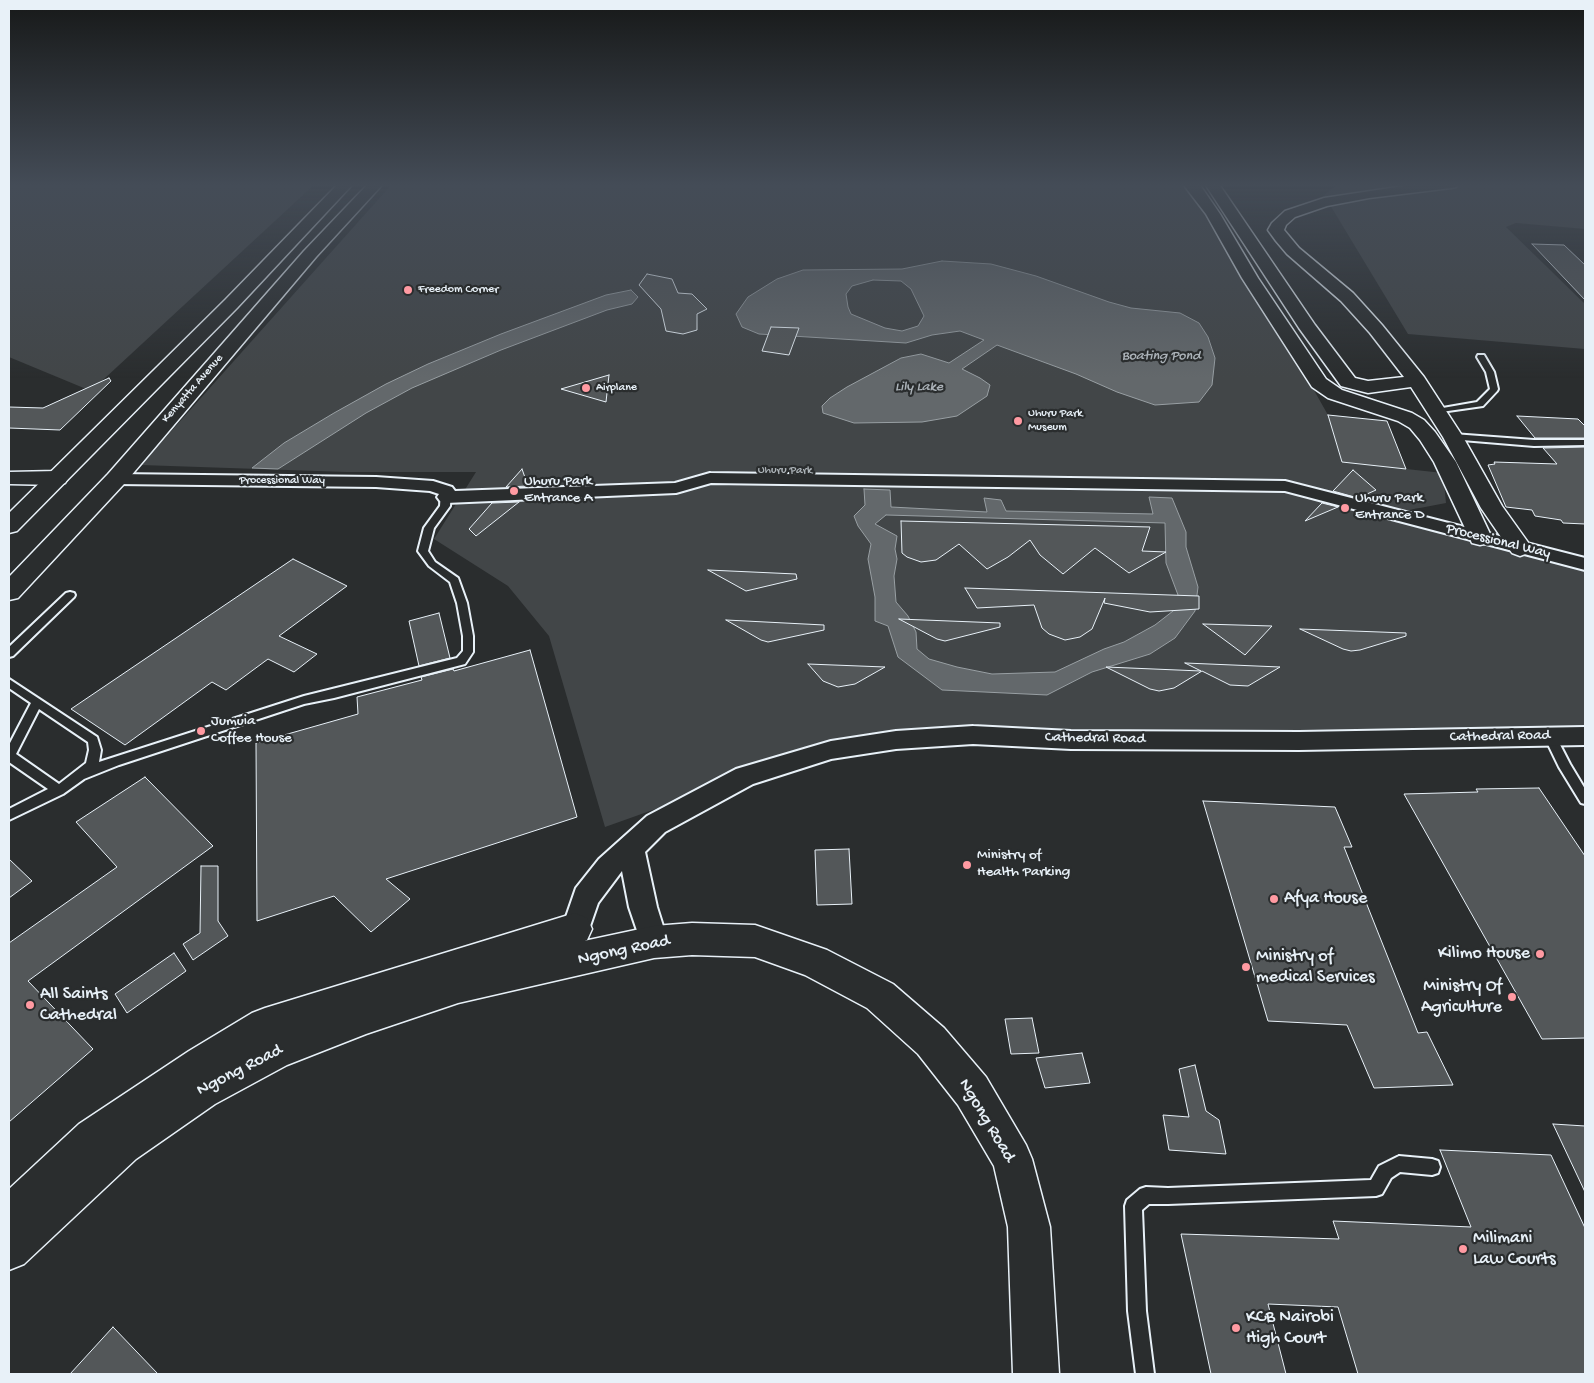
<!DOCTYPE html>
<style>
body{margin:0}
#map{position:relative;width:1594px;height:1383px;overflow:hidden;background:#2a2d2e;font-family:"Gochi Hand",sans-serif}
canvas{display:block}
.frame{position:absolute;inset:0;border:10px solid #e8f1f8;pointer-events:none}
</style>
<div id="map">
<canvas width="1594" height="1383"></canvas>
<div class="frame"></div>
</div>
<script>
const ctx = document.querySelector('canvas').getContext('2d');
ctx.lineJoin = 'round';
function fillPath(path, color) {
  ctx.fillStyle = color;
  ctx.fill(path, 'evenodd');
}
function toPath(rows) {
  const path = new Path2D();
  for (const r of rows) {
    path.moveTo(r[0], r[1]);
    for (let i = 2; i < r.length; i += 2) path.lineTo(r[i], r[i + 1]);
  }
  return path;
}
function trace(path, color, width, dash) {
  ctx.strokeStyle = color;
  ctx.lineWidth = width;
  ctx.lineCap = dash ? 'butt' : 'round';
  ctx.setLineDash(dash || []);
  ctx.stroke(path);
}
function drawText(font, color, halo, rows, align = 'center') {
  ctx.font = font + ' "Gochi Hand",sans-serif';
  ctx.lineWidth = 4.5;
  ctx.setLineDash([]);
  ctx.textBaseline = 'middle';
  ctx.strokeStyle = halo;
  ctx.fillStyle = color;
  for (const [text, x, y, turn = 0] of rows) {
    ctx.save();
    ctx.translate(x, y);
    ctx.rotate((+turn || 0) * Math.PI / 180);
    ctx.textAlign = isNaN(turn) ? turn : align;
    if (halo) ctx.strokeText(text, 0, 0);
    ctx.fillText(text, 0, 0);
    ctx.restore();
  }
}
const green = toPath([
 [9,184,315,184,91,391,9,357],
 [392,184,1181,184,1200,204,1269,311,1328,415,1342,462,1443,473,1446,503,1404,511,1411,519,1585,564,1585,736,1223,741,896,740,765,770,605,827,549,636,508,586,434,539,476,472,346,472,141,465],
 [1338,184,1585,184,1585,229,1516,223,1506,227,1585,304,1585,349,1408,334,1324,195]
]);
const water = toPath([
 [942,261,991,264,1036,276,1109,302,1131,308,1180,313,1199,323,1208,337,1215,358,1212,385,1199,402,1155,405,1117,392,1076,374,997,345,962,369,980,378,990,385,987,396,957,416,922,422,854,423,823,413,822,406,830,398,847,387,901,358,921,354,949,363,984,340,960,331,932,335,906,343,759,334,742,327,736,314,748,297,777,279,803,270,902,269,942,261],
 [873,280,901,281,911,289,924,316,918,326,902,331,885,328,851,314,848,307,846,294,852,286,873,280],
 [631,290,638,297,632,304,607,310,501,350,412,388,366,413,278,469,252,468,284,443,334,413,386,384,428,364,501,334,606,295,631,290],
 [864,489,890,490,891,507,987,512,984,498,1001,500,1006,511,1153,514,1149,497,1172,498,1186,532,1186,547,1198,587,1195,611,1175,638,1150,654,1092,672,1047,695,942,690,898,657,888,626,875,621,875,597,868,559,871,544,858,526,854,516,865,505,864,489],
 [886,515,1165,523,1166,563,1178,595,1173,611,1155,625,1124,642,1104,649,1055,672,992,674,957,667,929,659,917,649,916,632,908,616,896,602,894,576,897,559,895,549,897,536,875,524,886,515]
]);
const building = toPath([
 [1532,244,1564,245,1585,265,1585,300,1532,244],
 [647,274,672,279,678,293,692,294,707,309,697,314,697,330,683,334,666,331,661,309,639,285,647,274],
 [771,327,799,328,789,355,762,351,771,327],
 [609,375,606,402,561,389,609,375],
 [109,378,111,381,60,430,9,428,9,407,43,408,109,378],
 [1328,415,1387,421,1406,469,1342,462,1328,415],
 [1517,416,1578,419,1585,426,1585,438,1535,438,1517,416],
 [1585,447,1585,524,1563,523,1561,520,1535,516,1532,510,1506,507,1488,465,1495,464,1494,462,1557,464,1543,448,1585,447],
 [522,469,528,486,506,487,522,469],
 [1353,470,1376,490,1358,498,1333,491,1353,470],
 [519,502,476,536,469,529,492,503,519,502],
 [1322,503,1338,507,1305,521,1322,503],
 [901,521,1150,527,1142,551,1166,552,1129,573,1095,548,1063,574,1040,555,1030,540,1008,557,987,569,959,544,936,560,921,562,907,557,902,553,901,521],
 [293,559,347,586,279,636,317,654,294,672,268,659,226,690,212,682,125,745,71,709,293,559],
 [708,570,796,574,797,579,746,591,708,570],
 [965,588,1199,596,1199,609,1150,612,1104,603,1105,598,1092,629,1080,637,1065,640,1049,634,1042,628,1034,605,977,608,965,588],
 [439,613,450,658,419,666,409,621,439,613],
 [899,619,1000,623,1000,627,945,641,937,639,899,619],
 [726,620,824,625,824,630,768,642,761,640,726,620],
 [1203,624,1272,626,1245,655,1203,624],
 [1300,629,1406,633,1406,636,1360,650,1351,651,1343,649,1300,629],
 [530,650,577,817,386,879,410,899,371,932,334,896,257,921,256,743,358,714,357,697,422,680,421,677,453,669,454,671,530,650],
 [1185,663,1280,667,1248,686,1230,685,1202,671,1174,688,1159,691,1150,689,1106,667,1201,671,1185,663],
 [808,664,885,667,855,684,838,687,823,681,808,664],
 [145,777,213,846,28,981,93,1049,9,1122,9,943,117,867,76,822,145,777],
 [1539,788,1585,856,1585,1038,1542,1039,1404,794,1478,792,1476,789,1539,788],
 [1203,801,1335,807,1352,847,1344,847,1418,1033,1427,1032,1453,1085,1374,1088,1347,1025,1268,1021,1203,801],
 [849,849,852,904,817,905,815,850,849,849],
 [9,859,32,881,9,898,9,859],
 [201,866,218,866,218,921,228,936,193,960,183,944,200,933,201,866],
 [174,953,186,971,127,1013,115,994,174,953],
 [1032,1018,1039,1053,1011,1054,1005,1019,1032,1018],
 [1082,1053,1090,1083,1045,1088,1036,1058,1082,1053],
 [1195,1065,1206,1111,1219,1120,1226,1154,1169,1150,1163,1115,1189,1117,1179,1069,1195,1065],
 [1553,1124,1585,1126,1585,1192,1553,1124],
 [1440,1150,1551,1155,1585,1228,1585,1374,1358,1374,1338,1307,1268,1304,1286,1374,1211,1374,1181,1234,1339,1239,1333,1221,1471,1227,1440,1150],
 [113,1327,158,1374,70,1374,113,1327]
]);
const service = toPath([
 [1478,355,1484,355,1494,372,1498,389,1497,391,1483,406,1434,413,1433,411,1437,409,1477,402,1490,389,1486,372,1477,357,1478,355],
 [1453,434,1534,440,1585,440,1585,445,1534,446,1450,439,1449,437,1453,434],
 [446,488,451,491,450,506,434,528,428,551,435,562,458,578,467,603,473,636,473,652,465,664,334,698,304,704,119,765,84,779,63,794,9,820,9,809,48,789,9,762,9,745,31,703,9,688,9,679,97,737,101,750,99,762,304,696,457,658,463,651,463,636,457,603,450,582,429,566,418,551,424,528,440,506,441,491,446,488],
 [39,709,88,742,89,750,86,763,59,784,16,754,39,709],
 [70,592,74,593,75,595,74,597,13,656,9,657,9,647,66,593,70,592],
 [1550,731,1554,733,1570,764,1585,789,1585,804,1581,803,1559,767,1544,736,1546,733,1550,731],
 [1399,1156,1432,1159,1438,1161,1440,1167,1438,1173,1432,1175,1400,1172,1391,1178,1382,1194,1376,1196,1168,1204,1149,1204,1142,1210,1146,1311,1154,1374,1136,1374,1128,1311,1125,1206,1127,1200,1140,1189,1146,1187,1168,1188,1371,1180,1379,1166,1399,1156]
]);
const minor = toPath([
 [710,473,1285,481,1585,558,1585,570,1285,491,711,483,676,493,446,503,440,501,437,497,439,494,430,491,376,487,116,484,110,483,107,479,110,475,116,474,376,477,433,481,452,487,455,491,675,483,710,473],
 [973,726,1071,731,1299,732,1585,727,1585,745,1299,750,1071,749,973,744,896,749,831,759,753,784,665,832,645,852,657,907,668,942,664,951,654,955,644,951,629,907,622,871,598,903,581,952,571,956,561,952,557,943,576,888,599,859,647,816,736,769,831,741,896,731,973,726]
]);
const tertiary = toPath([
 [57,471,65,473,68,478,65,483,57,485,9,484,9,472,57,471]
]);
const secondary = toPath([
 [338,184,353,184,237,308,17,531,9,533,9,513,225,300,338,184],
 [368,184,383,184,316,257,124,484,18,598,9,600,9,577,108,474,304,251,368,184],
 [575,913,587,918,592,929,587,940,584,941,654,926,692,923,755,925,827,950,893,984,944,1028,986,1077,1026,1145,1032,1159,1050,1227,1059,1374,1013,1374,1008,1227,994,1166,958,1105,918,1054,867,1008,805,975,755,957,692,955,654,958,458,1003,366,1034,287,1065,215,1104,136,1159,24,1264,9,1270,9,1189,79,1124,189,1051,252,1013,265,1008,575,913]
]);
const trunk = toPath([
 [1183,184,1200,185,1220,214,1258,278,1326,379,1342,390,1412,413,1424,420,1435,432,1456,462,1492,538,1488,543,1480,545,1472,543,1434,462,1420,440,1410,428,1398,421,1328,398,1312,387,1242,278,1206,214,1183,184]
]);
const motorway = toPath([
 [1205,184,1219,184,1315,325,1355,378,1368,381,1404,377,1370,333,1341,301,1287,254,1276,241,1268,230,1272,223,1285,211,1324,198,1417,184,1458,184,1456,187,1451,188,1369,198,1327,206,1295,217,1286,225,1284,230,1299,248,1353,293,1382,325,1424,377,1463,437,1502,506,1532,548,1528,553,1520,556,1512,553,1481,508,1443,437,1411,387,1368,393,1341,386,1299,328,1205,184]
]);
const markers = [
 [408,290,5,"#ff9aa2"],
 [586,388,5,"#ff9aa2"],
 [1018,421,5,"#ff9aa2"],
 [514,491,5,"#ff9aa2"],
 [1345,508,5,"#ff9aa2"],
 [201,731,5,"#ff9aa2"],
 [967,865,5,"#ff9aa2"],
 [1274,899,5,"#ff9aa2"],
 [1540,954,5,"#ff9aa2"],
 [1246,967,5,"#ff9aa2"],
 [1512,997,5,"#ff9aa2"],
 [30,1005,5,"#ff9aa2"],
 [1463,1249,5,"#ff9aa2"],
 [1236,1328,5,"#ff9aa2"]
];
const farPoinames = [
 ["Freedom Corner",418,290],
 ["Airplane",596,388],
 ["Uhuru Park",1028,414],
 ["Museum",1028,428]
];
const farStreetnames = [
 ["Kenyatta Avenue",193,389,-49],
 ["Processional Way",282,481]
];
const farParknames = [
 ["Uhuru Park",785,471]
];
const farWaternames = [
 ["Boating Pond",1161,357],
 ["Lily Lake",919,388]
];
const poiNames = [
 ["Uhuru Park",524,482],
 ["Entrance A",524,499],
 ["Uhuru Park",1355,499],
 ["Entrance D",1355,516],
 ["Jumuia",211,722],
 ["Coffee House",211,739],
 ["Ministry of",977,856],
 ["Health Parking",977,873]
];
const streetNames = [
 ["Processional Way",1498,542,14],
 ["Cathedral Road",1500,737,-1],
 ["Cathedral Road",1095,739,1]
];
const nearPoinames = [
 ["Afya House",1284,899],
 ["Kilimo House",1530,954,"right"],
 ["Ministry of",1256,957],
 ["medical Services",1256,978],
 ["Ministry Of",1502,987,"right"],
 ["Agriculture",1502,1008,"right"],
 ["All Saints",40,995],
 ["Cathedral",40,1016],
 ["Milimani",1473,1239],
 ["Law Courts",1473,1260],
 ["KCB Nairobi",1246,1318],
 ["High Court",1246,1339]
];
const nearStreetnames = [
 ["Ngong Road",624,951,-12],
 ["Ngong Road",240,1071,-27],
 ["Ngong Road",986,1121,59]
];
fillPath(green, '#424648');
fillPath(water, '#63686b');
trace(water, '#989fa3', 1);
fillPath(building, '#535759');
trace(building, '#e8f1f8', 1);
trace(service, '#e8f1f8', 4);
trace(minor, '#e8f1f8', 4);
trace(tertiary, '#e8f1f8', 3);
trace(secondary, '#e8f1f8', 3);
trace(trunk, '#e8f1f8', 3);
trace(motorway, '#e8f1f8', 3);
fillPath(service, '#2a2d2e');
fillPath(minor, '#2a2d2e');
fillPath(tertiary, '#2a2d2e');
fillPath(secondary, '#2a2d2e');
fillPath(trunk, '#2a2d2e');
fillPath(motorway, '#2a2d2e');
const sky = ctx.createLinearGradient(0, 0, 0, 378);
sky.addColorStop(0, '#171919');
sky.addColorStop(0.49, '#444c57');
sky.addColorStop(1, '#444c5700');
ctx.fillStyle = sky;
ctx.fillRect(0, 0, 1594, 378);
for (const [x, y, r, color] of markers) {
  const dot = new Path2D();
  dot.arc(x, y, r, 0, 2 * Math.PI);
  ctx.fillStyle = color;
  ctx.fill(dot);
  trace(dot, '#2a2d2e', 2);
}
drawText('12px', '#e8f1f8', '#2a2d2e', farPoinames, 'left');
drawText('12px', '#e8f1f8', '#2a2d2e', farStreetnames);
drawText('12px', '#aeb5ba', '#2a2d2e', farParknames);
drawText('italic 14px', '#acb3b9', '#2a2d2e', farWaternames);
drawText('15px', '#e8f1f8', '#2a2d2e', poiNames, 'left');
drawText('15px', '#e8f1f8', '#2a2d2e', streetNames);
drawText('18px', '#e8f1f8', '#2a2d2e', nearPoinames, 'left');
drawText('18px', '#e8f1f8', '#2a2d2e', nearStreetnames);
</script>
